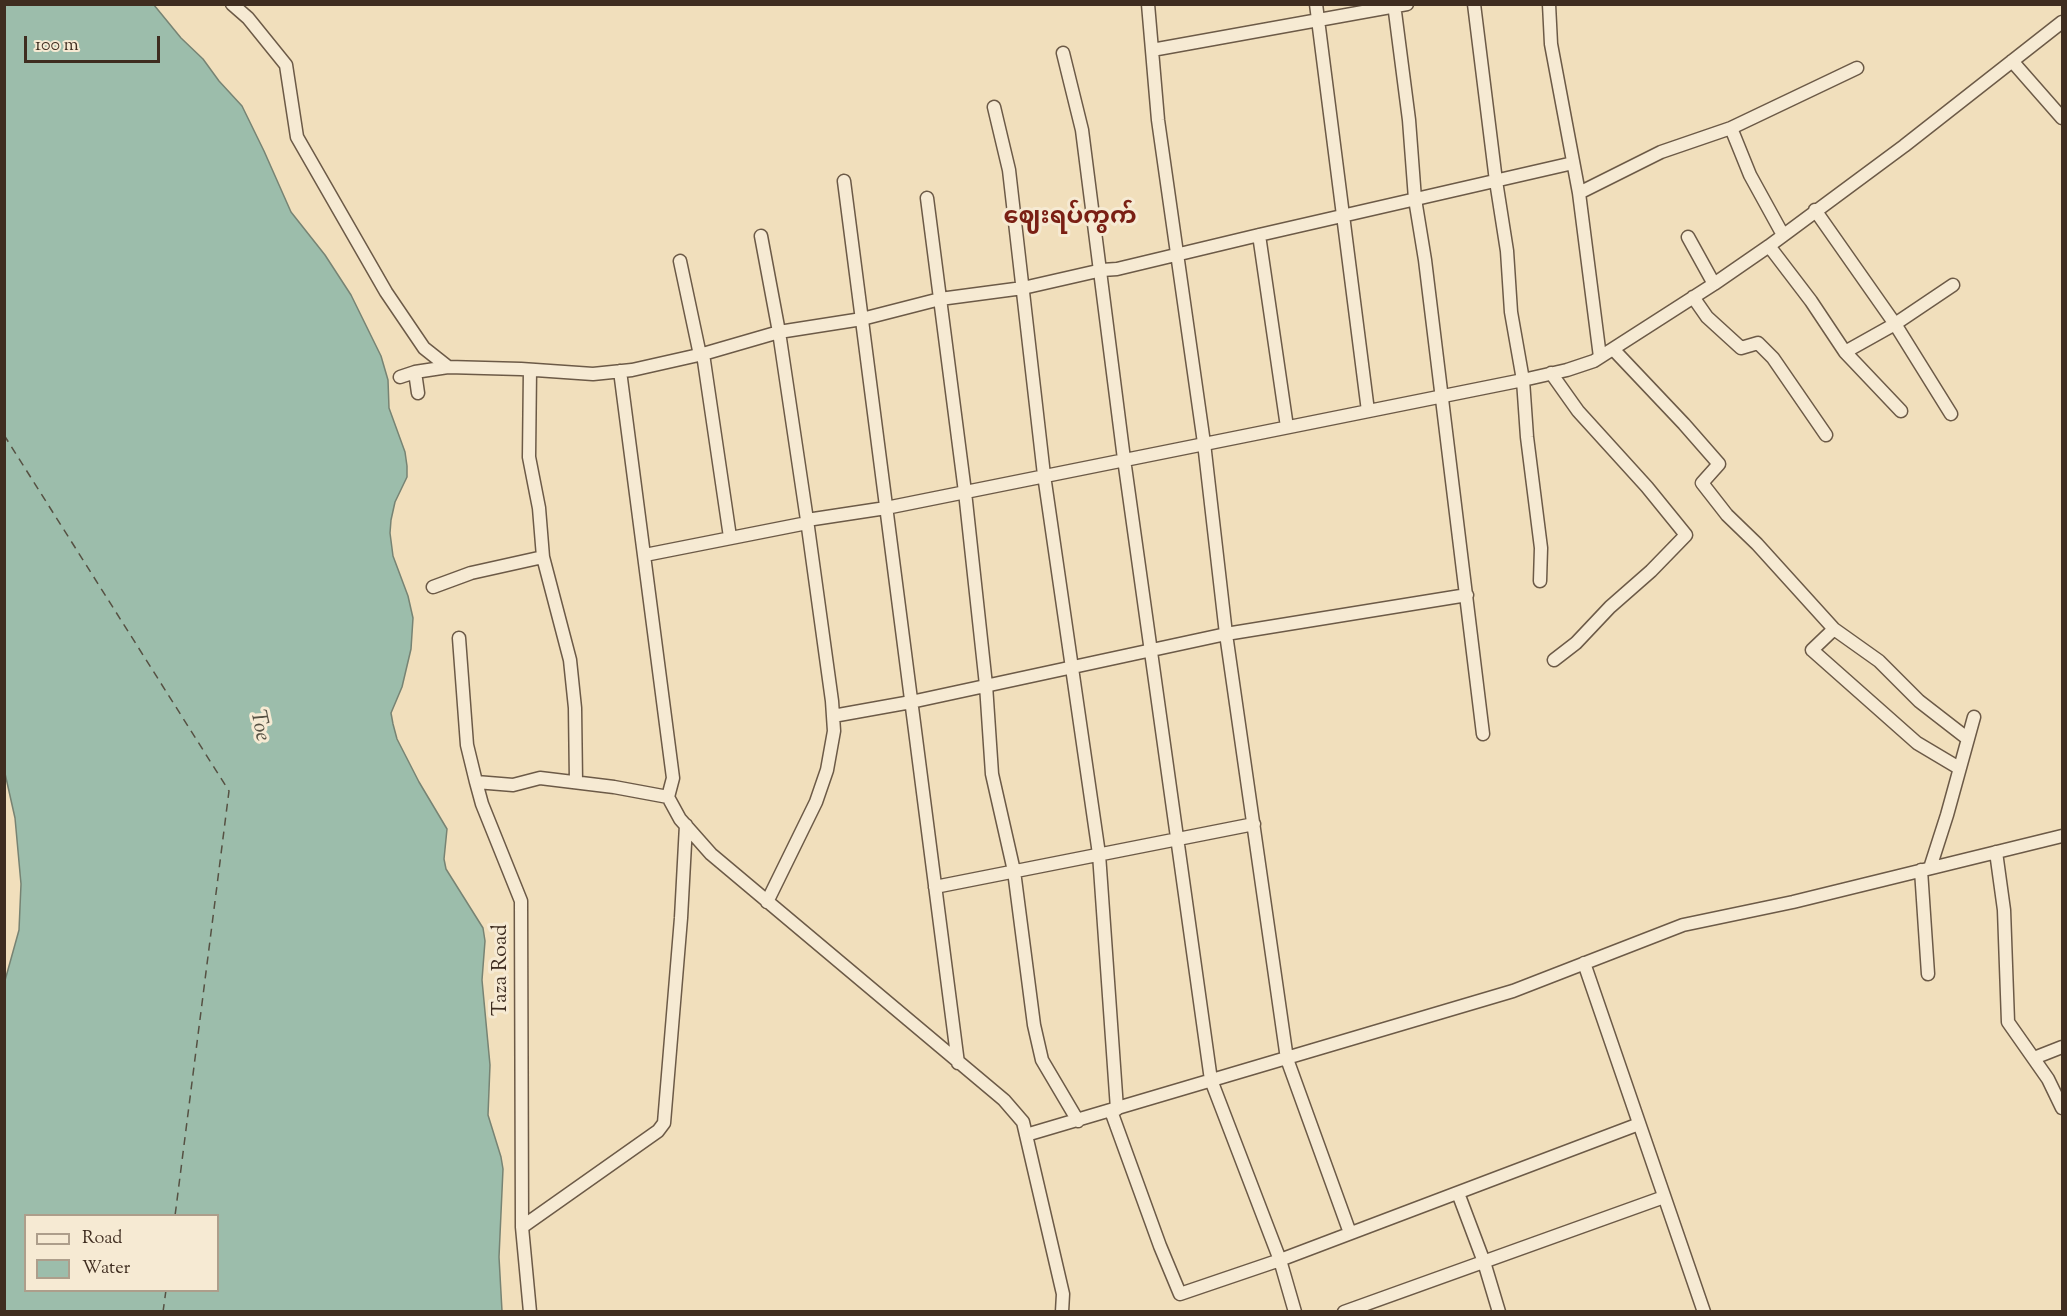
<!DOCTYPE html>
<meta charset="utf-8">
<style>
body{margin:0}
#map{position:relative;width:2067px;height:1316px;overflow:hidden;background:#f1dfbc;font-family:"Sorts Mill Goudy",serif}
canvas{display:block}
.frame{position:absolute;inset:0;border:6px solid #3f2d20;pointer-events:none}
.legend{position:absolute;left:24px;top:1214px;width:195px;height:78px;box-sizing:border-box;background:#f6ead3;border:2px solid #ad9e8b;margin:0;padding:8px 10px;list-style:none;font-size:18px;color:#3f2d20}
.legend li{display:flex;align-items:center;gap:12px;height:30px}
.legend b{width:30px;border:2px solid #ad9e8b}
.scale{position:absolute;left:24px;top:36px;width:136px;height:27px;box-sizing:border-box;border:3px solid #3f2d20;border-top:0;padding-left:8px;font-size:18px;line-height:21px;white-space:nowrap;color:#3f2d20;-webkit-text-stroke:4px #f6ead3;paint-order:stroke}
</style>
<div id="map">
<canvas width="2067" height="1316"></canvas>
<div class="frame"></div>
<ul class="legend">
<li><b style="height:8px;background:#f6ead3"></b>Road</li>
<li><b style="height:16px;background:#9cbdab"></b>Water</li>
</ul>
<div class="scale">100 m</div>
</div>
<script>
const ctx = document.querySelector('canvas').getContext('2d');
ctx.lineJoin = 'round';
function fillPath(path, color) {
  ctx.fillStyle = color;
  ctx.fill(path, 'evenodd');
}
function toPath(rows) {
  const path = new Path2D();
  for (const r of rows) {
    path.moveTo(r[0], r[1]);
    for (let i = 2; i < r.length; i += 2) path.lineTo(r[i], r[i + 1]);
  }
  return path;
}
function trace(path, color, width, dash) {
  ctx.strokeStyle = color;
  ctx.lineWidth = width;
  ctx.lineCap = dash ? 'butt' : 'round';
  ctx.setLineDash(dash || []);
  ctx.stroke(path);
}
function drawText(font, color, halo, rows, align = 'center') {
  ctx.font = font + ' "Sorts Mill Goudy","Noto Sans Myanmar",serif';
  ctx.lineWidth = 6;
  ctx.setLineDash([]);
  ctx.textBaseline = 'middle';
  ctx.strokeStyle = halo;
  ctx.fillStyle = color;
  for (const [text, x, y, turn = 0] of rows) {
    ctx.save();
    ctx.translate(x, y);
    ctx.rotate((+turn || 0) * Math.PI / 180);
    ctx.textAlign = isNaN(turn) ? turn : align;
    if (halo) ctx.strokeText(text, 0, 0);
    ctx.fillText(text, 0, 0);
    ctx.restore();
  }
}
const water = toPath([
 [5,4,154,5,181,38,203,59,219,81,242,106,264,151,291,212,325,255,351,295,381,356,388,380,389,408,405,452,407,466,407,477,395,502,391,520,390,533,393,556,408,596,413,618,411,649,402,687,391,713,393,724,397,739,419,782,447,829,444,859,446,869,483,928,485,941,482,980,490,1065,488,1115,501,1157,503,1169,499,1257,502,1311,5,1311,4,984,19,930,21,884,15,818,4,769,5,4],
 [26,1216,218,1216,218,1290,26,1290,26,1216]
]);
const ferry = toPath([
 [4,435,229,791,175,1216],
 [163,1312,166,1290]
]);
const minor = toPath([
 [232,4,248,18,286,65,297,137,386,292,424,348,448,367,521,369,593,374,632,370,703,354,779,332,862,319,940,299,1023,288,1102,270,1117,269,1259,235,1573,163],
 [1148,4,1158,120,1204,443,1226,634,1287,1059,1350,1233],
 [1316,4,1368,411],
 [1394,4,1409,120,1415,199,1425,260,1483,734],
 [1474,4,1496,181,1507,251,1511,312,1523,380,1527,437,1541,548,1540,581],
 [1549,4,1551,44,1579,193,1600,357],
 [1152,50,1407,4],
 [1063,53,1082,130,1124,459,1211,1080,1280,1260,1295,1312],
 [2012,61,2062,118],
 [994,107,1009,170,1044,475,1099,854,1117,1109],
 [1731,128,1750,175,1783,235],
 [844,181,958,1063],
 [1579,193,1661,152,1731,128,1857,68],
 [927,198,965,492,986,685,992,774,1014,871,1034,1025,1042,1060,1078,1121],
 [1815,210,1895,324,1951,414],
 [1259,235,1287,427],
 [761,236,779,332,807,520,832,701,834,731,827,770,816,802,767,902],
 [1688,237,1714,284],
 [1769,246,1811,301,1845,352,1901,411],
 [680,261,700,355],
 [1693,297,1707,317,1741,348,1758,343,1773,358,1826,435],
 [1613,349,1684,424,1719,464,1702,483,1727,515,1757,544,1834,629,1879,661,1919,701,1968,739],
 [1845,352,1895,324,1953,285],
 [703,354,730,537],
 [530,370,529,457,539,508,543,557,570,660,575,708,576,782],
 [620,371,673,778,668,797,680,819,711,854,1004,1100,1023,1122,1063,1294,1062,1312],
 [1551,373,1578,411,1647,487,1686,535,1651,571,1610,607,1576,643,1554,660],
 [400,377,415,372],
 [418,393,415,372,448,367],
 [645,555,807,523,807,520,886,508,1523,380,1567,370,1594,361,1714,284,1769,246,1904,146,2062,22],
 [433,587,471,573,543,557],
 [1834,629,1812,650,1917,743,1959,768],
 [459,638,467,745,476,782,482,804,521,901,522,1227,530,1312],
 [833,716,911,702,1226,634,1467,595],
 [476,782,513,785,540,778,614,787,668,797],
 [1996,852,2004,910,2008,1022,2048,1079,2062,1108],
 [1930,868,1947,815,1974,717],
 [1921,870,1928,974],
 [935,887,1254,824],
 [1584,963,1704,1312],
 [2034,1058,2062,1047],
 [1111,1111,1160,1246,1180,1294,1280,1260,1639,1124],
 [1026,1135,1513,991,1683,925,1793,902,2062,836],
 [1458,1193,1484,1262,1499,1312],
 [522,1227,658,1131,664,1123,681,918,686,825],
 [1344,1312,1664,1197]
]);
const streetNames = [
 ["Taza Road",502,970,-90]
];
const waterNames = [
 ["Toe",258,726,78]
];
const quarterNames = [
 ["ဈေးရပ်ကွက်",1070,219]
];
fillPath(water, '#9cbdab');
trace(water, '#778373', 1.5);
trace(ferry, '#565143', 1.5, [8, 6]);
trace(minor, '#6c5a47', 15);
trace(minor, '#f6ead3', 12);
drawText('21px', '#3f2d20', '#f6ead3', streetNames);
drawText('italic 22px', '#565143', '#f6ead3', waterNames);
drawText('bold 24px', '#7a1f14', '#f6ead3', quarterNames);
</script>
